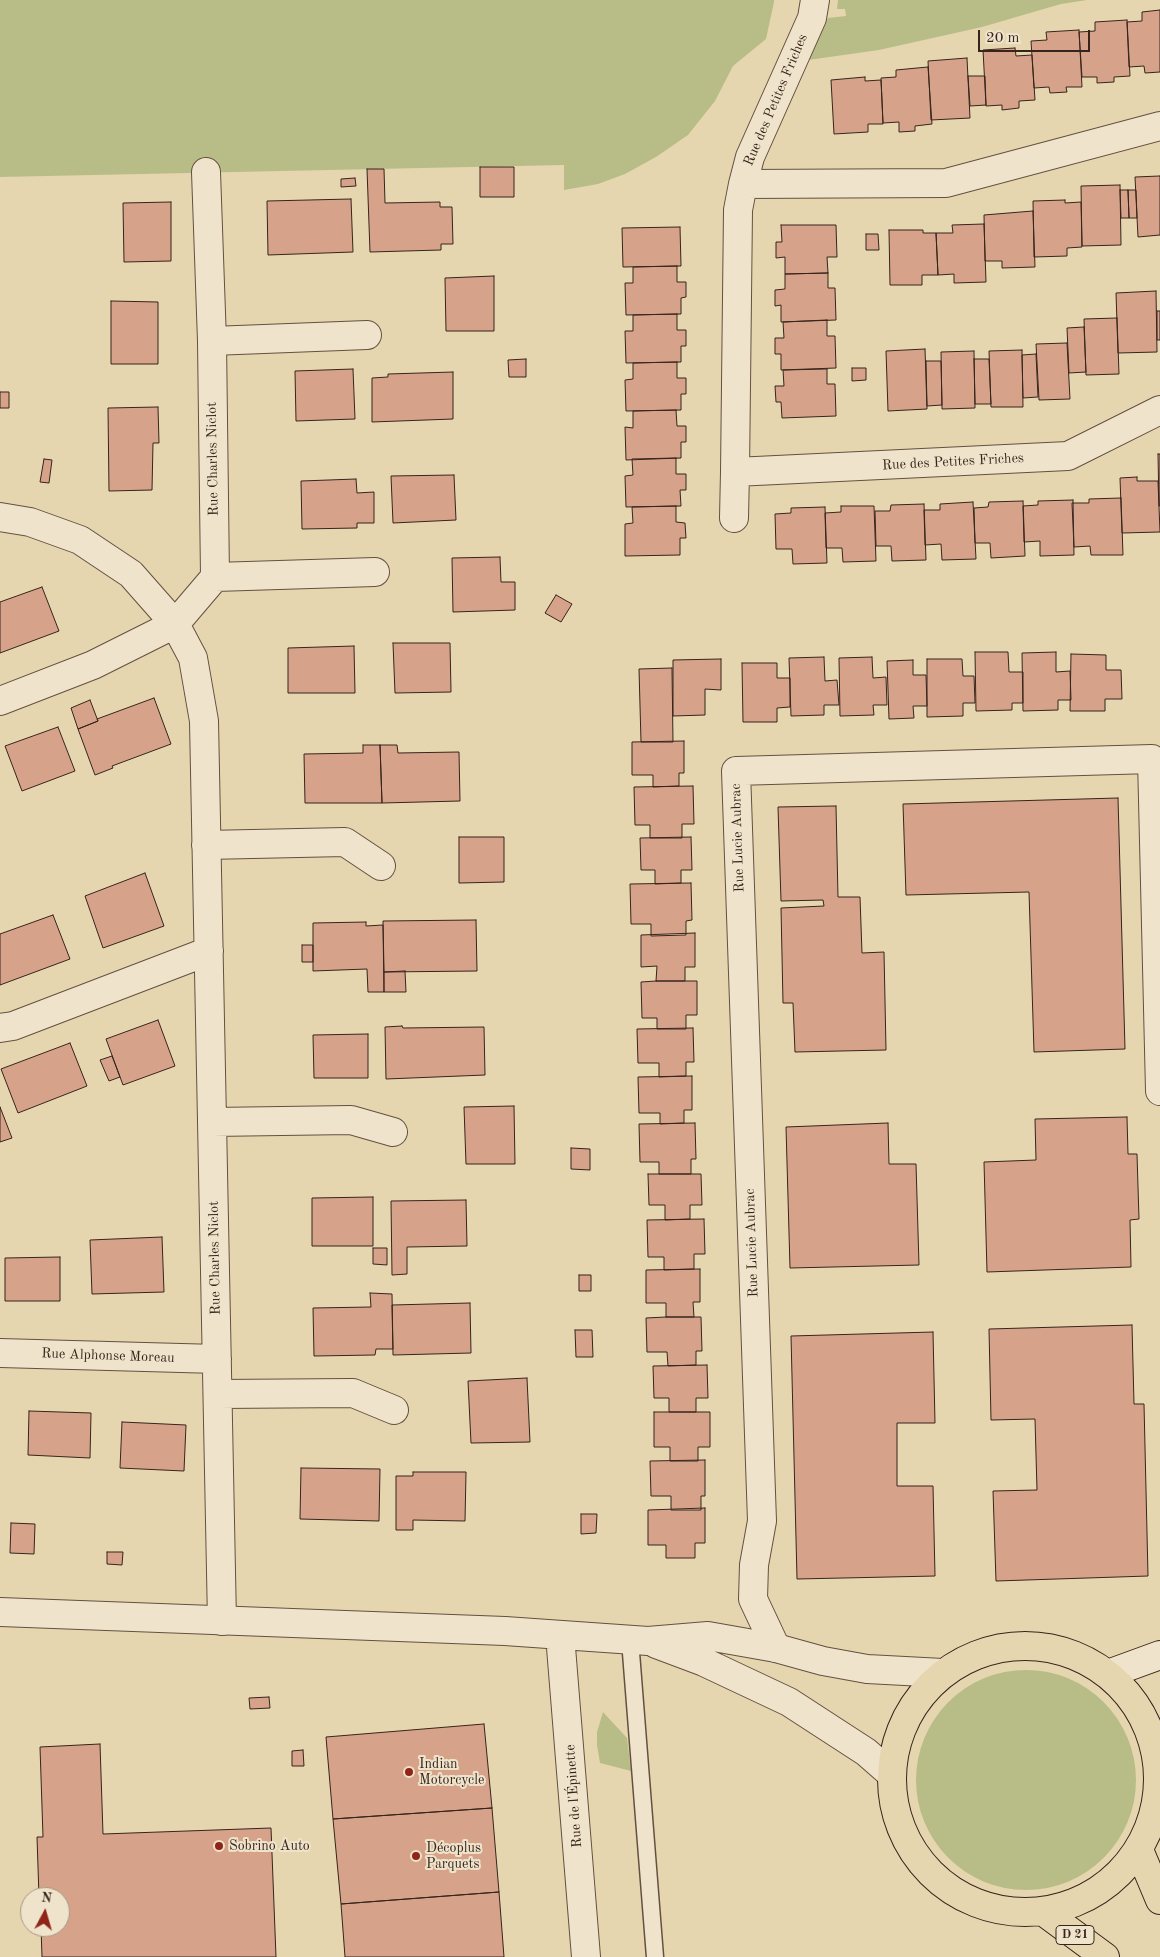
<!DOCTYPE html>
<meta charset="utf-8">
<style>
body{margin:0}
#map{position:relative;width:1160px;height:1957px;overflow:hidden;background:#e6d6af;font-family:"Old Standard TT",serif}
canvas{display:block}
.north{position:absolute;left:20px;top:1887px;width:50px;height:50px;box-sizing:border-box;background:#efe4cb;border:1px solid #a59785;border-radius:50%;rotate:6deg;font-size:14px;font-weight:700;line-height:20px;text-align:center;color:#37241c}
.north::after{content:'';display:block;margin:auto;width:18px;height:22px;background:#8f2418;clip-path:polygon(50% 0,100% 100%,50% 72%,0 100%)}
.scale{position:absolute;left:978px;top:30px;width:112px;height:22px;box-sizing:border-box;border:2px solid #37241c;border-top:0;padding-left:6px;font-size:15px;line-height:18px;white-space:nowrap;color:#37241c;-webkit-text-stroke:4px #efe4cb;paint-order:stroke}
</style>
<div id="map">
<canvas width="1160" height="1957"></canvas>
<div class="north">N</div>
<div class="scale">20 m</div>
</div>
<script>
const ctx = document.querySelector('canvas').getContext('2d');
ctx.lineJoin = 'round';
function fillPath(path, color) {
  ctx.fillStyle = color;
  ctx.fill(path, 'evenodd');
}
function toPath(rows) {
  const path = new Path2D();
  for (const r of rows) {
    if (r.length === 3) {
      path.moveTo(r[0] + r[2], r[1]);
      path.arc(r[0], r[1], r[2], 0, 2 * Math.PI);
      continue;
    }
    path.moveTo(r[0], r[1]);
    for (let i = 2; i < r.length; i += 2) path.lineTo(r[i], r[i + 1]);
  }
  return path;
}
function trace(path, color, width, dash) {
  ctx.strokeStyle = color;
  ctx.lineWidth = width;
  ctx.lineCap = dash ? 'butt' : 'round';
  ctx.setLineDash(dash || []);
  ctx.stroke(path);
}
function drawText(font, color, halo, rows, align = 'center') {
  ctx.font = font + ' "Old Standard TT",serif';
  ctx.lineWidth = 4;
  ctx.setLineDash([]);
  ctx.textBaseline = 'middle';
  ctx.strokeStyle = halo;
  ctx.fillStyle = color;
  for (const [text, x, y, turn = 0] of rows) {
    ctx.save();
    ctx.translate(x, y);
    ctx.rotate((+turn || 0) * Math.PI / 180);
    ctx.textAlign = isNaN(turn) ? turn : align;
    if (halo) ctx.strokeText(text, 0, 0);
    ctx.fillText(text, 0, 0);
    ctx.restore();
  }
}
const green = toPath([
 [0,0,774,0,774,2,766,39,733,66,715,101,688,135,656,157,625,174,598,184,564,190,564,165,0,177],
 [838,0,1087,0,1061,4,982,27,879,50,808,60,828,18,846,16,845,9,837,9],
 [1026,1780,110],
 [603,1712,627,1738,631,1771,600,1763,597,1745,597,1732]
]);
const building = toPath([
 [1160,10,1160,72,1145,73,1144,66,1129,67,1127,22,1142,21,1142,12,1160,10],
 [1127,20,1130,76,1114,77,1114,82,1097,83,1097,77,1082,77,1079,32,1095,31,1095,22,1127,20],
 [1079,30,1082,87,1066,87,1067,92,1050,93,1049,87,1034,88,1031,41,1047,40,1046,32,1079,30],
 [1015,48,1016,56,1032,55,1035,100,1019,101,1019,108,1002,110,1002,105,986,106,983,50,1015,48],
 [967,58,970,118,931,120,928,61,967,58],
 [928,67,932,124,915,126,915,131,899,132,899,122,883,123,881,78,896,77,896,70,928,67],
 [968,76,985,76,986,105,970,106,968,76],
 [865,77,865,81,881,80,883,124,868,124,868,132,834,134,831,80,865,77],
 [480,167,514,167,514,197,480,197,480,167],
 [367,169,384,169,385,203,440,202,440,207,452,207,453,244,441,244,441,250,370,252,367,169],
 [1160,176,1160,235,1138,237,1135,177,1160,176],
 [355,178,356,186,341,187,341,179,355,178],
 [1120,185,1121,245,1082,246,1081,186,1120,185],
 [1120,190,1128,190,1129,218,1121,218,1120,190],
 [1128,190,1136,190,1137,218,1129,218,1128,190],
 [351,199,353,252,268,255,267,201,351,199],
 [1065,200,1065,203,1081,202,1082,247,1067,248,1067,256,1034,257,1033,201,1065,200],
 [171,202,171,261,124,262,123,203,171,202],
 [1033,211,1035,267,1002,268,1002,261,985,261,984,215,1033,211],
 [984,224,986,282,954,283,954,274,938,275,936,233,953,233,952,225,984,224],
 [781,225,836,225,837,257,827,257,828,273,785,274,785,257,776,258,776,242,782,242,781,225],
 [680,227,681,266,623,267,622,228,680,227],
 [889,230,923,230,923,233,936,233,938,275,922,275,922,285,890,285,889,230],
 [866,234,878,234,879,250,866,250,866,234],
 [677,266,677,282,686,282,686,297,681,298,681,314,626,315,625,283,633,283,633,267,677,266],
 [828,273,828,288,835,288,836,320,781,322,781,305,775,306,775,290,785,289,785,274,828,273],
 [494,276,494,331,446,331,445,278,494,276],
 [1156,291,1157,352,1118,353,1116,293,1156,291],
 [111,301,158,302,158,364,111,364,111,301],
 [1157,311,1160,311,1160,340,1157,340,1157,311],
 [677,314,677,330,686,330,686,346,681,346,681,362,626,363,625,331,633,331,633,315,677,314],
 [1117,318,1119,374,1086,375,1084,319,1117,318],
 [827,320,827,336,835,336,836,368,781,370,781,354,775,354,775,338,784,338,783,322,827,320],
 [1084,327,1086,372,1069,373,1067,328,1084,327],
 [1067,343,1070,399,1039,400,1036,344,1067,343],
 [925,349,927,409,888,411,886,351,925,349],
 [1022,350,1023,407,991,407,989,351,1022,350],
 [974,351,975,408,942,409,941,352,974,351],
 [1036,354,1038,397,1023,398,1022,355,1036,354],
 [526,359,526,377,509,377,508,360,526,359],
 [974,359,989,359,991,404,975,404,974,359],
 [926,361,941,361,942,405,927,406,926,361],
 [677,362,677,378,686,378,686,394,681,394,681,410,626,411,625,380,633,379,633,363,677,362],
 [852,368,866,368,866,380,852,381,852,368],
 [353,369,355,419,296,421,295,371,353,369],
 [827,369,827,384,835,384,836,416,782,418,781,402,776,402,775,386,784,386,783,370,827,369],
 [453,372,453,419,372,422,372,378,388,377,388,374,453,372],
 [0,392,9,392,9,408,0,408,0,392],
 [158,407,159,443,153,443,152,490,109,491,108,408,158,407],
 [676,410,677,426,686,426,686,442,681,442,681,458,626,460,625,427,633,428,633,411,676,410],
 [1158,454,1160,454,1160,506,1159,506,1158,454],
 [676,458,676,474,686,474,686,490,680,490,681,506,626,507,625,476,633,475,632,459,676,458],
 [44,459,52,460,49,483,40,482,44,459],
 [454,475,456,520,393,523,391,476,454,475],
 [1137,477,1137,481,1158,481,1160,532,1122,533,1120,478,1137,477],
 [356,479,357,493,374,492,374,523,357,523,357,528,302,529,301,481,356,479],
 [1121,498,1123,555,1091,555,1090,546,1074,547,1072,503,1089,503,1089,499,1121,498],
 [1073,500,1074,555,1040,556,1040,541,1024,542,1023,506,1038,505,1038,501,1073,500],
 [1023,501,1025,556,991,558,990,543,975,543,974,508,988,507,989,502,1023,501],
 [973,502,976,559,942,560,941,544,925,545,924,510,940,510,940,504,973,502],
 [924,504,926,560,892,561,891,546,876,546,875,511,890,511,891,505,924,504],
 [676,506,676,522,685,523,686,538,680,538,680,555,625,556,625,524,633,523,632,507,676,506],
 [841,506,874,506,876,561,843,562,842,548,826,548,825,513,841,512,841,506],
 [825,507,827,563,793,564,792,549,776,549,775,514,791,513,791,508,825,507],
 [500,557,501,582,515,582,515,610,453,612,452,558,500,557],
 [42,587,59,631,0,653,0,602,42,587],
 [556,595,572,604,561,622,545,613,556,595],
 [393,643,450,643,451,692,395,693,393,643],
 [354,646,355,693,288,693,288,648,354,646],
 [975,652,1008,652,1009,672,1023,672,1023,703,1012,703,1012,710,976,711,975,652],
 [1056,652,1056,672,1070,671,1071,700,1058,700,1058,710,1023,711,1022,653,1056,652],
 [1071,654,1106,655,1106,670,1121,670,1122,699,1105,699,1105,711,1070,711,1071,654],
 [824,657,825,681,837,680,839,705,824,705,824,715,791,716,789,658,824,657],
 [872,657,873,678,886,677,887,705,873,705,874,715,840,716,839,658,872,657],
 [721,659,721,690,705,689,705,715,673,716,673,660,721,659],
 [927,659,962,659,963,676,974,676,975,703,963,703,963,716,927,717,927,659],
 [913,660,913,675,926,675,927,706,913,706,914,718,889,719,887,661,913,660],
 [742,663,777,663,777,678,790,678,790,707,777,708,777,722,743,722,742,663],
 [672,668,673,742,641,742,639,669,672,668],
 [154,698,171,744,112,766,113,768,95,775,78,729,98,721,97,719,154,698],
 [90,700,98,721,78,729,71,708,90,700],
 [58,727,75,771,22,791,5,746,58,727],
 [684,741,684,773,679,773,679,786,653,787,653,775,632,775,632,742,684,741],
 [363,745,380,745,382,803,305,803,304,754,363,753,363,745],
 [380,745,397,745,398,753,459,752,460,801,382,803,380,745],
 [693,786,694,824,682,824,682,838,650,838,650,825,635,825,634,787,693,786],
 [1118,798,1125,1049,1034,1052,1029,892,906,895,903,804,1118,798],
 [836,806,838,897,860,897,862,953,884,952,886,1050,795,1052,793,1003,783,1003,781,908,824,906,823,900,781,901,778,807,836,806],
 [459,837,504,837,504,882,459,883,459,837],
 [691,837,692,870,681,870,681,883,655,884,655,870,641,870,640,838,691,837],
 [145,873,164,926,103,948,85,896,145,873],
 [691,883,692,920,686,921,686,935,651,936,651,924,631,924,630,884,691,883],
 [53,915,70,959,0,985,0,934,53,915],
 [476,920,477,971,384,972,383,921,476,920],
 [366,922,366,926,383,925,384,992,368,992,367,969,313,971,313,923,366,922],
 [695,933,695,967,685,967,685,981,656,981,657,966,641,967,641,935,695,933],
 [302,945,313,945,313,962,302,962,302,945],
 [405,971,406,992,384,992,384,972,405,971],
 [656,981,697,981,697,1015,686,1015,686,1029,657,1029,657,1018,642,1018,641,982,656,981],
 [158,1020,175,1066,123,1085,106,1039,158,1020],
 [402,1026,403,1028,484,1027,485,1075,386,1079,385,1027,402,1026],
 [693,1028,694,1062,686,1062,686,1076,659,1077,659,1063,638,1063,637,1029,693,1028],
 [368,1034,368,1078,314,1078,313,1035,368,1034],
 [70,1043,87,1086,18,1113,1,1069,70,1043],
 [112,1056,120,1077,109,1081,100,1060,112,1056],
 [692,1076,692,1110,684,1110,684,1123,660,1124,660,1113,639,1113,638,1077,692,1076],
 [514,1106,515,1164,466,1164,464,1107,514,1106],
 [0,1107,12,1138,0,1142,0,1107],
 [1127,1117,1128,1154,1137,1154,1139,1219,1130,1220,1131,1267,987,1272,984,1162,1036,1160,1035,1119,1127,1117],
 [695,1123,696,1159,691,1159,691,1174,659,1174,659,1162,640,1162,639,1124,695,1123],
 [888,1123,889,1164,916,1164,919,1265,790,1268,786,1127,888,1123],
 [571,1148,590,1149,590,1170,571,1169,571,1148],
 [648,1174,701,1174,702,1205,690,1205,690,1219,665,1220,665,1205,649,1205,648,1174],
 [373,1197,373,1246,312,1246,312,1198,373,1197],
 [466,1200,467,1246,407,1247,407,1274,392,1275,391,1201,466,1200],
 [704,1219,705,1254,694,1254,694,1269,664,1270,664,1257,648,1257,647,1220,704,1219],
 [162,1237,164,1292,92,1294,90,1240,162,1237],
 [373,1248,387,1248,387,1265,373,1264,373,1248],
 [60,1257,60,1301,5,1301,5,1258,60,1257],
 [700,1269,700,1302,693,1302,694,1317,666,1317,666,1303,646,1303,646,1270,700,1269],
 [579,1275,591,1275,591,1291,579,1291,579,1275],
 [370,1293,392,1294,393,1349,376,1349,375,1355,314,1356,313,1308,371,1307,370,1293],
 [470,1303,471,1353,393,1355,392,1305,470,1303],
 [666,1317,701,1317,702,1351,696,1351,696,1365,668,1366,667,1352,647,1352,646,1318,666,1317],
 [1132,1325,1134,1404,1144,1404,1148,1576,996,1581,993,1491,1037,1490,1035,1419,991,1420,989,1329,1132,1325],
 [575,1330,592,1330,593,1357,576,1357,575,1330],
 [933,1332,935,1423,897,1423,897,1486,933,1486,935,1576,797,1579,791,1336,933,1332],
 [707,1365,708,1398,696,1398,696,1412,669,1412,669,1398,654,1398,653,1366,707,1365],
 [527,1378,530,1442,471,1443,468,1381,527,1378],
 [29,1411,91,1413,90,1458,28,1455,29,1411],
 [654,1412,710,1412,710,1447,698,1447,698,1461,670,1461,670,1447,654,1447,654,1412],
 [122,1422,186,1425,184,1471,120,1468,122,1422],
 [705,1460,705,1496,701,1496,701,1510,671,1510,671,1496,651,1496,650,1461,705,1460],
 [301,1468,380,1469,379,1521,300,1519,301,1468],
 [413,1472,466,1472,465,1521,413,1520,413,1530,396,1530,396,1476,413,1476,413,1472],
 [705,1508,705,1543,695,1543,695,1558,666,1558,666,1545,648,1545,648,1510,705,1508],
 [581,1514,597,1514,596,1533,581,1534,581,1514],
 [11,1523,35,1524,34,1554,10,1553,11,1523],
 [107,1552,123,1552,122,1565,107,1564,107,1552],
 [269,1697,270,1708,250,1709,249,1698,269,1697],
 [484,1724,492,1808,333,1819,326,1737,484,1724],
 [100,1744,103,1834,271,1828,276,1957,42,1957,41,1927,60,1927,60,1897,39,1897,37,1837,43,1837,40,1747,100,1744],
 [303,1750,304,1766,292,1766,292,1751,303,1750],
 [492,1808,499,1892,341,1904,333,1819,492,1808],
 [499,1892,504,1957,345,1957,341,1904,499,1892]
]);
const service = toPath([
 [630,1640,655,1957]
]);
const minor = toPath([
 [1160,126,946,183,743,184,738,210,735,472,1068,456,1160,410],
 [743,184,750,157,812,18,815,0],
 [212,341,367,335],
 [0,517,30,522,80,540,131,574,175,624,193,658,204,721,222,1621],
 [734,518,735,472],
 [215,577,375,572],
 [0,701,93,665,175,624,215,577,212,341,206,172],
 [206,845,345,842,381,866],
 [0,1028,13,1026,209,951],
 [212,1122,351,1120,393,1132],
 [0,1353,217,1359],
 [218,1394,353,1393,394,1410],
 [776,1648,753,1599,754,1565,762,1521,736,771,1152,759,1160,1091]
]);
const tertiary = toPath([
 [0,1612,505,1631,648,1641,708,1636,776,1648,823,1661,867,1669,943,1673],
 [560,1635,586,1957],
 [656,1644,704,1662,789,1702,866,1752,890,1773]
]);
const secondary = toPath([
 [1108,1674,1160,1655],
 [1155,1746,1160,1739]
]);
const primary = toPath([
 [1025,1779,133],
 [1139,1850,1160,1900],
 [1044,1912,1105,1957]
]);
const markers = [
 [409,1772,5,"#8f2418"],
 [219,1846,5,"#8f2418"],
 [416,1856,5,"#8f2418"]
];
const shields = [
 [1075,1935,38]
];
const shieldNames = [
 ["D 21",1075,1935]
];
const streetNames = [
 ["Rue des Petites Friches",776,100,-67],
 ["Rue Charles Niclot",213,459,-91],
 ["Rue des Petites Friches",953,462,-3],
 ["Rue Lucie Aubrac",738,838,-92],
 ["Rue Lucie Aubrac",752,1243,-92],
 ["Rue Charles Niclot",215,1258,-91],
 ["Rue Alphonse Moreau",108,1356,2],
 ["Rue de l'Épinette",574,1796,-94]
];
const poiNames = [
 ["Indian",419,1764],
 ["Motorcycle",419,1780],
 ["Sobrino Auto",229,1846],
 ["Décoplus",426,1848],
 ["Parquets",426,1864]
];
fillPath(green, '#b8bd88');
fillPath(building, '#d6a38a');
trace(building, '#37241c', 1);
trace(service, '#635041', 19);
trace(minor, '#635041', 30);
trace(tertiary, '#635041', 30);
trace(secondary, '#37241c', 30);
trace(primary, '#37241c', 30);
trace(service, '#efe4cb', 16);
trace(minor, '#efe4cb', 28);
trace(tertiary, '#efe4cb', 28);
trace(secondary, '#efe4cb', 28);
trace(primary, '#e6d6af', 28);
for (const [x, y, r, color] of markers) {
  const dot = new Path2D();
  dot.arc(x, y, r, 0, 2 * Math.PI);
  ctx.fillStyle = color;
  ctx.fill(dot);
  trace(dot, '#efe4cb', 2);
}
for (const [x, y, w] of shields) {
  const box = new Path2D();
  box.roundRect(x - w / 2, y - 9.5, w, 19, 4);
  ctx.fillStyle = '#efe4cb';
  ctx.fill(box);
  trace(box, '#37241c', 1);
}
drawText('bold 12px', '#37241c', null, shieldNames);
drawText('14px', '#37241c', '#efe4cb', streetNames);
drawText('14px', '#37241c', '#efe4cb', poiNames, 'left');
</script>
